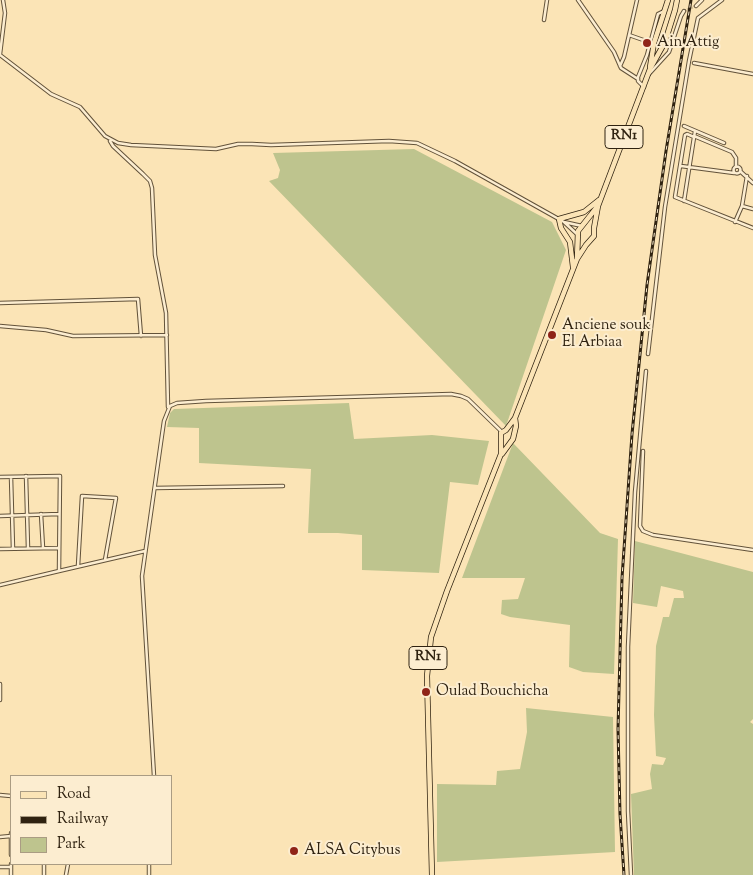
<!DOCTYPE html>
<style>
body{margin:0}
#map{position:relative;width:753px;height:875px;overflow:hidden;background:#fbe4b6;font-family:"Sorts Mill Goudy",serif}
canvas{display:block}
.legend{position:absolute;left:10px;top:775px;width:162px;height:90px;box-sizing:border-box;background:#fcedd0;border:1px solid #aa9c83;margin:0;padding:6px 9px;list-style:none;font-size:15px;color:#2f2210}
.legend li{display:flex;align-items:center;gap:10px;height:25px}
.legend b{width:25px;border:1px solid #aa9c83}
</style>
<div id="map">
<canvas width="753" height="875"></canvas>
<ul class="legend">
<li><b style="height:6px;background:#fbe4b6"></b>Road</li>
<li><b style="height:6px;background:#2f2210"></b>Railway</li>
<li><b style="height:14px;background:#bec48e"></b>Park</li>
</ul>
</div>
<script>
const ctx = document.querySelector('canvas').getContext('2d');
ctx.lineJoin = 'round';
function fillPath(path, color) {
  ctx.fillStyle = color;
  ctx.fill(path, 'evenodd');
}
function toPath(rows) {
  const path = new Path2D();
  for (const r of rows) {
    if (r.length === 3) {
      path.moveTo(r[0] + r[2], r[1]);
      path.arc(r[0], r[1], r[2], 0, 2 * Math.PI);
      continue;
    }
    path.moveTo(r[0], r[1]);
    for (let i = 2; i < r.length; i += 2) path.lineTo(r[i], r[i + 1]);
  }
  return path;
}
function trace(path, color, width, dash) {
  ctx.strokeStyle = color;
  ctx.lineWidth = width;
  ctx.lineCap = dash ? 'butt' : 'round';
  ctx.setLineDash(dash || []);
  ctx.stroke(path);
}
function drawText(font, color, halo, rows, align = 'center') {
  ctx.font = font + ' "Sorts Mill Goudy",serif';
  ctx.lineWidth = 4;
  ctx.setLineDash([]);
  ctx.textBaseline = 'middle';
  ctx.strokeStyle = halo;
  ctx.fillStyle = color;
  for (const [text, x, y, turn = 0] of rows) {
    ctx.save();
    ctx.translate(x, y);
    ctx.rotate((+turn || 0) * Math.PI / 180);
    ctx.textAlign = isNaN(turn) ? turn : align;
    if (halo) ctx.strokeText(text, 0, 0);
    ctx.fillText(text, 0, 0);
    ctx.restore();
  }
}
const green = toPath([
 [414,149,552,222,566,250,506,426,269,181,278,178,280,170,273,153],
 [349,403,354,439,432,435,489,441,478,485,450,482,439,573,362,570,362,535,338,533,308,533,311,469,199,463,199,428,167,427,170,413,174,409],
 [513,443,600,533,618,539,614,674,583,672,569,667,570,625,510,617,501,614,502,600,518,599,525,578,462,578],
 [635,541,753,572,753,719,750,722,753,724,753,875,634,875,631,794,652,789,650,774,652,764,663,765,666,758,656,756,654,715,656,646,663,617,669,617,674,598,684,598,683,591,661,586,657,607,633,603],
 [526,708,613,717,615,852,437,862,437,784,496,785,497,771,520,769,527,732]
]);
const minorTunnel = toPath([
 [684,11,696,6]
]);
const minor = toPath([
 [578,0,614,52,621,68,638,79],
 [696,6,702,0],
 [544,20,547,0],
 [629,35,649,42],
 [0,54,5,13,3,0],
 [0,55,51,94,80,107,105,136,118,143,131,145,216,149,238,144,252,144,271,145,389,141,417,143,455,161,564,222,578,235],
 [694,63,753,74],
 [620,66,624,57,637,0],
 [649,74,669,52,681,16,684,11],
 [644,87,638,81,638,77,647,55,658,14,664,11],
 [684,126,724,143],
 [694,136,732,152,736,158,736,167],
 [694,137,687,134,685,135,675,197,753,228],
 [110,141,113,146,143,174,150,181,152,188,155,255,166,313,168,407],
 [681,166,734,173],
 [737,170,3.5],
 [740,171,753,183],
 [684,201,695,131],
 [742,206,753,209],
 [564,222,582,226],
 [735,222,742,206,747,176],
 [0,303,138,299,141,336],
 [0,326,46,330,73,336,167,335],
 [648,354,665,207,689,61,698,18,722,0],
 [643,451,640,526,643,531,653,535,753,550],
 [26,476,28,548],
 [0,477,60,476,59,571,0,585],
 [11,477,13,549],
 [155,488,283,486],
 [41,514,43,548],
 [0,516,59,514],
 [0,549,58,548],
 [78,566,82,496,116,498,105,560],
 [59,571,145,551],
 [0,684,0,700],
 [154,776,142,576,164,421,170,406,177,403,206,401,451,394,461,396,468,399,502,432],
 [0,795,11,796],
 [11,833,11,855],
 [0,837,11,836],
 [11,864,11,875],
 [149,864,149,875],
 [0,867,11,867],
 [44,875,44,864],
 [66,875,68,864],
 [631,875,628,811,628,647,635,492,646,371]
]);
const primary = toPath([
 [650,67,654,43,668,0],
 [577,259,578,231,597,207],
 [573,267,570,242,561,228,559,219,584,212,599,200],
 [502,454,513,439,516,426,515,418],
 [432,875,427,676,431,637,447,591,501,454,501,433,506,430,515,418,577,259,586,245,594,236,594,228,598,206,650,69,665,42,675,10,677,0]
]);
const rail = toPath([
 [624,875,620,814,618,729,622,578,632,434,647,285,666,151,691,0]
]);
const markers = [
 [647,43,5,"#8f2418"],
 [552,335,5,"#8f2418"],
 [426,692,5,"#8f2418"],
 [294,851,5,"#8f2418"]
];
const shields = [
 [624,137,38],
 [428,658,38]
];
const shieldNames = [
 ["RN1",624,137],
 ["RN1",428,658]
];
const poiNames = [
 ["Ain Attig",657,43],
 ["Anciene souk",562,326],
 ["El Arbiaa",562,343],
 ["Oulad Bouchicha",436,692],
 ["ALSA Citybus",304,851]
];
fillPath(green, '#bec48e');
trace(minorTunnel, '#d2bd95', 2.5, [2.5, 1]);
trace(minor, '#62523a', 4.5);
trace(primary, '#2f2210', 6);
trace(minor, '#fcedd0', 2.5);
trace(primary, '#fbe4b6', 4.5);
trace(rail, '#2f2210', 3);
trace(rail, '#fcedd0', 1, [4]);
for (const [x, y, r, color] of markers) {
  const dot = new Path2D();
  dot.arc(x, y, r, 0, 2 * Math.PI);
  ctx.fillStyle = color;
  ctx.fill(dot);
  trace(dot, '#fcedd0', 2);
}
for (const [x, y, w] of shields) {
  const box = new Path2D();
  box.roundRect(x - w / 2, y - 11.5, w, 23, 4);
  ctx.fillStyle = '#fcedd0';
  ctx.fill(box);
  trace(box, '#2f2210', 1);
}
drawText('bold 14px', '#2f2210', null, shieldNames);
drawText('15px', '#2f2210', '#fcedd0', poiNames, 'left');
</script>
